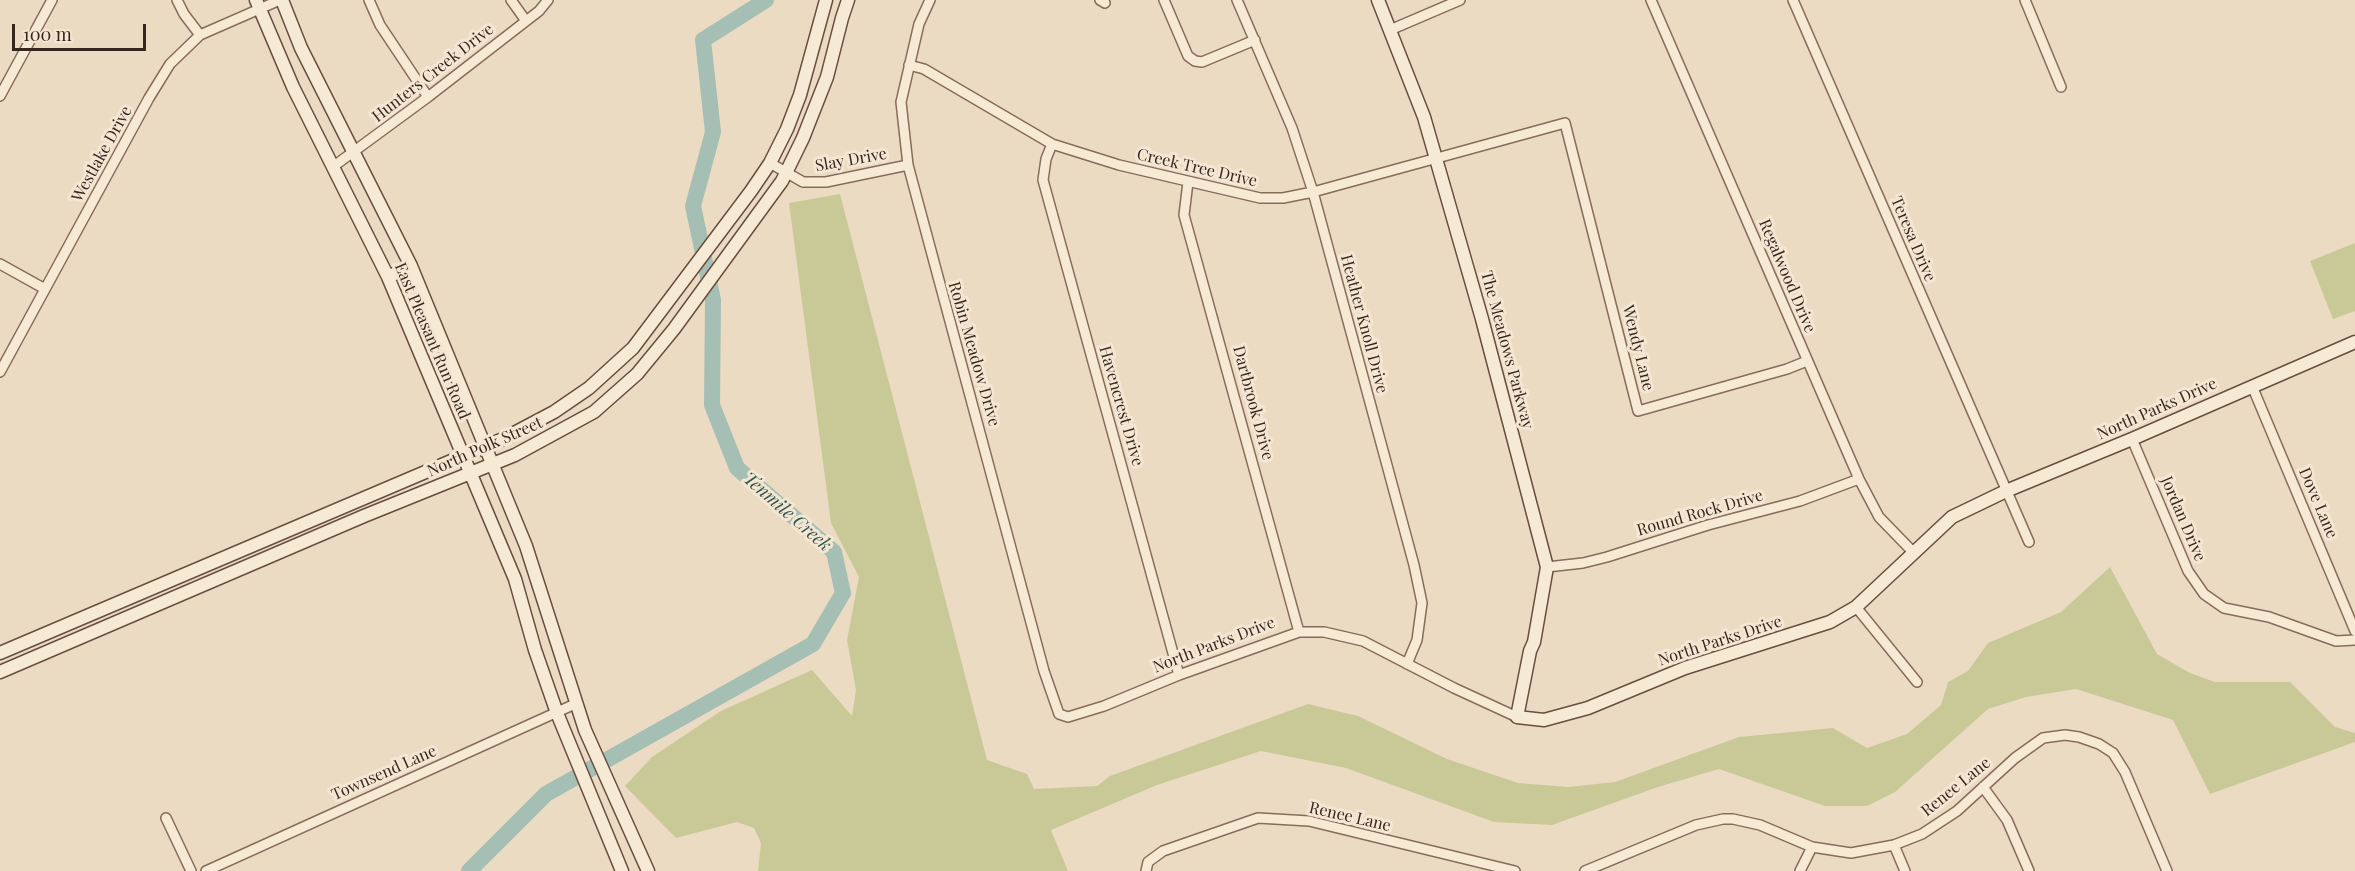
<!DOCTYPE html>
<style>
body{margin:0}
#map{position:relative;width:2355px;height:871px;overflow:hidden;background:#ecdbc3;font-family:"Playfair Display",serif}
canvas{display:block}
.scale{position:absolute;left:12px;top:24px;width:134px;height:27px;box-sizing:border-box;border:3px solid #36271e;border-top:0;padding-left:8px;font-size:18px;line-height:21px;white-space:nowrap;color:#36271e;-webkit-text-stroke:4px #f4e6d2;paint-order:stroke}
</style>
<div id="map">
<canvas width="2355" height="871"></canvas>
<div class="scale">100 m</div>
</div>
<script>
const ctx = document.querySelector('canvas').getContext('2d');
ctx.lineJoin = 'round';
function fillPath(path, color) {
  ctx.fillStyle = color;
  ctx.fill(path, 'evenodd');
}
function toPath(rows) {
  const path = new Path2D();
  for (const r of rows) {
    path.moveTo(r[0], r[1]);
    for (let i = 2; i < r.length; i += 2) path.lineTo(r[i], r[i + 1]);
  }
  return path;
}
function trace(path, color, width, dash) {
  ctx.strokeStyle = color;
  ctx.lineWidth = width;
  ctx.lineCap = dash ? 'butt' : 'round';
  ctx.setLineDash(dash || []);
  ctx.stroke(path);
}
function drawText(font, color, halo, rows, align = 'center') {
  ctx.font = font + ' "Playfair Display",serif';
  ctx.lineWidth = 6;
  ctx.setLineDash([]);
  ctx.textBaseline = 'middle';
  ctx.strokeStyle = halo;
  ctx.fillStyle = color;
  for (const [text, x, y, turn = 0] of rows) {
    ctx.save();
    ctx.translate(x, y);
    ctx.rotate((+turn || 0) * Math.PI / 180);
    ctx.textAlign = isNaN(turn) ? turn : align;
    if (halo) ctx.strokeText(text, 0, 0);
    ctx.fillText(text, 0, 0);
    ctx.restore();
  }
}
const green = toPath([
 [840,194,987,760,1027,774,1034,789,1097,786,1110,776,1308,704,1358,716,1447,759,1518,783,1568,787,1615,782,1739,737,1833,728,1867,748,1907,734,1941,705,1948,682,1968,671,1988,643,2061,612,2110,567,2157,654,2190,673,2215,682,2290,682,2335,727,2355,733,2355,742,2210,794,2173,720,2076,689,2026,697,1988,709,1895,792,1867,806,1825,806,1719,769,1658,787,1552,825,1494,822,1346,768,1261,751,1157,785,1051,830,1068,871,758,871,761,843,754,828,737,822,676,838,625,786,652,757,721,711,812,670,852,716,856,690,847,640,859,577,831,523,789,203],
 [2355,243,2355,311,2333,319,2310,261]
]);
const river = toPath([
 [469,871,546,794,813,644,843,593,834,552,737,468,712,405,713,300,693,206,713,132,703,40,766,0]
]);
const street = toPath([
 [177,0,184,14,200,35],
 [369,0,380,25,428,97],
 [511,0,526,21],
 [930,0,919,24,901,102,908,165,1044,671,1059,714,1068,717,1104,706,1179,675,1299,632,1324,632,1363,641,1454,688,1517,717],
 [1100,0,1105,3],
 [1164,0,1188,56,1195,61,1202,62,1255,40],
 [1237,0,1292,128,1313,192,1414,565,1422,603,1417,640,1407,664],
 [1651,0,1859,479,1879,517,1913,552],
 [1793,0,2029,542],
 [2025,0,2061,87],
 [1390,30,1460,0],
 [909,65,924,69,1052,144,1119,165,1260,198,1283,198,1313,192,1565,123,1638,411,1787,369,1807,361],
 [0,96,52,0],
 [1052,144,1046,159,1043,180,1179,675],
 [770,163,803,182,826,182,908,165],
 [334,166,428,97,539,11,548,0],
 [1188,182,1184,215,1299,632],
 [0,264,45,289],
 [0,372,149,98,170,64,200,35,280,0],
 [2252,386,2355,631],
 [2132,439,2188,571,2204,594,2224,608,2269,617,2336,641,2355,640],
 [1547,567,1583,563,1607,557,1708,525,1800,501,1859,479],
 [1856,607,1917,682],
 [1983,787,2007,820,2029,871],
 [166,818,191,871],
 [1894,845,1905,871],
 [206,871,575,704],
 [1146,871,1148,862,1163,851,1258,818,1309,821,1515,871],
 [1585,871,1696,825,1723,819,1733,819,1760,825,1812,847,1851,853,1894,845,1922,834,1957,811,2015,758,2043,738,2065,735,2079,737,2099,744,2113,753,2125,772,2167,871],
 [1800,871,1812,847]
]);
const secondary = toPath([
 [256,0,293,87,388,277,515,579,535,650,557,713,622,871],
 [282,0,301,48,411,266,526,546,585,730,648,871],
 [1378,0,1424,117,1482,319,1547,567,1534,642,1530,651,1517,717,1544,720,1588,708,1685,668,1830,622,1856,607,1952,517,2006,491,2132,439,2355,342],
 [388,277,411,266],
 [0,653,503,439,554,412,589,388,633,348,751,191,770,163,787,129,800,95,826,0],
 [0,672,364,516,515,455,594,412,637,374,674,329,782,181,803,138,827,77,842,18,848,0]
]);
const streetNames = [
 ["Hunters Creek Drive",433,73,-38],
 ["Westlake Drive",102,154,-61],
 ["Slay Drive",851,160,-10],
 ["Creek Tree Drive",1197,168,13],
 ["Teresa Drive",1913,239,67],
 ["Regalwood Drive",1787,276,67],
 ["Heather Knoll Drive",1364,324,75],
 ["East Pleasant Run Road",432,341,67],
 ["Wendy Lane",1638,348,76],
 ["The Meadows Parkway",1507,350,75],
 ["Robin Meadow Drive",974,354,74],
 ["Dartbrook Drive",1253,403,75],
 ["Havencrest Drive",1121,406,74],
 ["North Parks Drive",2157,409,-24],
 ["North Polk Street",485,447,-24],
 ["Dove Lane",2318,503,67],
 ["Round Rock Drive",1700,513,-16],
 ["Jordan Drive",2183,519,67],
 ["North Parks Drive",1720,641,-18],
 ["North Parks Drive",1214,645,-21],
 ["Townsend Lane",384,773,-24],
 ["Renee Lane",1956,787,-39],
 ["Renee Lane",1350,817,13]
];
const waterNames = [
 ["Tenmile Creek",787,512,41]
];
fillPath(green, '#c9c997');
trace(river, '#a5bfb4', 16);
trace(street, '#856d5a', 12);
trace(secondary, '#674e3e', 15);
trace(street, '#f7ead5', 9);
trace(secondary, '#f7ead5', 12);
drawText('16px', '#36271e', '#f4e6d2', streetNames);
drawText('italic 18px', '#2e554e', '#f4e6d2', waterNames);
</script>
